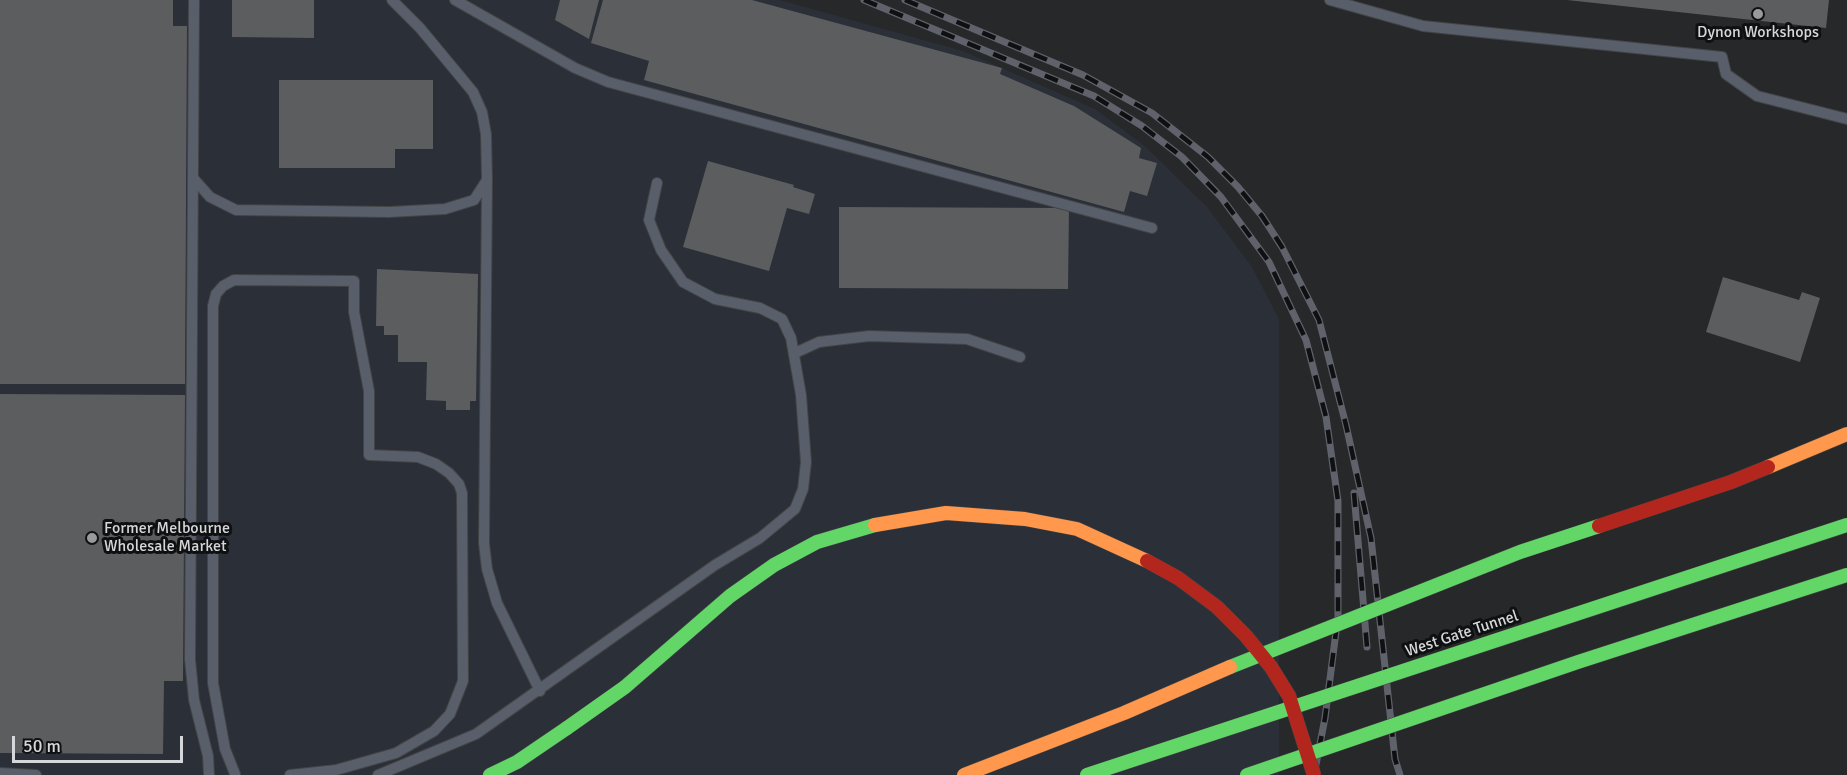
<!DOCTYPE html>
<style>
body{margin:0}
#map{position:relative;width:1847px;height:775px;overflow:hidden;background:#26282a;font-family:Signika,sans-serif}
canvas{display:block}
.scale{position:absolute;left:12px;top:736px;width:171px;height:27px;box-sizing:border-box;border:3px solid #d6d7da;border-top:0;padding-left:8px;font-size:18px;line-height:21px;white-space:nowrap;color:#d6d7da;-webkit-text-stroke:4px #0f1011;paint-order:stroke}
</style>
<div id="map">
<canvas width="1847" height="775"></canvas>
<div class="scale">50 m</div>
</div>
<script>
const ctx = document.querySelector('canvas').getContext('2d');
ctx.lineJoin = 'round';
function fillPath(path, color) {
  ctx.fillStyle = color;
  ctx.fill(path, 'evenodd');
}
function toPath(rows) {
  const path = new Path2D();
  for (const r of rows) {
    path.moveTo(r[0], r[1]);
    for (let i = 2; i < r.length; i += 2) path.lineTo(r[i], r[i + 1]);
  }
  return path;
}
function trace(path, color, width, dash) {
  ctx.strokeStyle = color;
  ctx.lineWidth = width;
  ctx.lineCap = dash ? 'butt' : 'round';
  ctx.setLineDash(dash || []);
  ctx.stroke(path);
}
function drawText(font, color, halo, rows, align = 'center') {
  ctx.font = font + ' Signika,sans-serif';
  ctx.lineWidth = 6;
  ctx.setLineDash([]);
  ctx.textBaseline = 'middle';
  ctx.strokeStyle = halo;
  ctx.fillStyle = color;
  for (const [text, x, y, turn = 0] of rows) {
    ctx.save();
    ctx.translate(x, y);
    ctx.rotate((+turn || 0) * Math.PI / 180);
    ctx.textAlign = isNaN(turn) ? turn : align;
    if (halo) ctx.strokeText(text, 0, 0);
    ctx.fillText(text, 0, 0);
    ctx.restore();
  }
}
const built = toPath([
 [0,0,780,0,963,51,1095,109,1145,146,1207,207,1252,267,1279,319,1279,775,0,775]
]);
const building = toPath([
 [0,0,173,0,173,26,187,26,185,384,0,384],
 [232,0,314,0,314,38,232,37],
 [560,0,599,0,589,39,555,20],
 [603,0,752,0,1002,68,1000,74,1074,106,1141,148,1139,158,1157,163,1147,196,1130,191,1124,212,644,80,649,61,591,43],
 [1567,0,1829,0,1826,28],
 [279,80,433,80,433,149,395,149,395,168,279,168],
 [708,161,794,185,793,187,815,194,809,214,787,208,769,271,683,247],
 [839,207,1069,208,1068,289,839,288],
 [377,269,478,274,476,401,470,401,470,410,446,410,446,401,426,400,427,362,398,362,398,335,384,335,384,326,376,326],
 [1723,277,1799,300,1802,292,1820,298,1800,362,1706,332],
 [0,394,185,395,183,681,164,681,163,754,0,753]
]);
const lane = toPath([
 [194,0,190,659,194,700,208,756,209,775],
 [392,0,420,28,473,92,482,112,486,134,487,180,484,543,487,569,497,603,540,691],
 [455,0,575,68,608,82,1152,228],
 [1330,0,1423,26,1722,57,1726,74,1757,96,1847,119],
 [193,178,210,197,236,210,389,212,445,209,474,200,487,180],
 [795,353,819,342,869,336,967,339,1020,357],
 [0,773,36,775],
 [235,774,225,749,213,683,213,306,216,294,223,286,234,280,354,281,354,312,369,391,369,455,418,457,436,464,449,473,459,484,462,493,463,681,450,714,434,731,396,753,336,770,290,775],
 [378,775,476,734,715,565,760,538,795,509,803,489,806,462,801,395,791,338,782,319,760,308,715,299,683,282,661,250,649,220,657,183]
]);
const fast = toPath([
 [490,775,517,762,567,728]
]);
const rail = toPath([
 [864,0,1094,96,1142,126,1182,157,1221,197,1269,262,1306,340,1326,417,1338,501,1338,616,1325,718,1314,775],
 [905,0,1083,75,1152,113,1208,157,1238,187,1262,216,1282,247,1319,320,1346,425,1371,538,1395,759,1400,775],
 [1354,493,1367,647]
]);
const fastBridge = toPath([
 [1230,667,1520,552,1599,526],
 [567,728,625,687,730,596,774,565,817,542,875,525],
 [1087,775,1847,525],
 [1247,775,1578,662,1847,575]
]);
const slowBridge = toPath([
 [1768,467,1847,434],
 [875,525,946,513,1025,519,1077,529,1147,561],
 [964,775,1124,713,1230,667]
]);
const jamBridge = toPath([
 [1599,526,1731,482,1768,467],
 [1147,561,1178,578,1217,607,1246,636,1271,667,1289,696,1314,775]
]);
const markers = [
 [1758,14,6,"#989a9c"],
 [92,538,6,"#989a9c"]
];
const poiNames = [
 ["Dynon Workshops",1758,33],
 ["Former Melbourne",104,529,"left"],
 ["Wholesale Market",104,547,"left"]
];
const streetNames = [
 ["West Gate Tunnel",1462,634,-18]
];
fillPath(built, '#2b2f38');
fillPath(building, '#5c5d5f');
trace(lane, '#434445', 12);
trace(fast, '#434445', 15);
trace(lane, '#595e6b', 10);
trace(fast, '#63d668', 14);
trace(rail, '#5f626a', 7);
trace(rail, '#0f1011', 4.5, [14]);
trace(fastBridge, '#434445', 15, []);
trace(slowBridge, '#434445', 15, []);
trace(jamBridge, '#434445', 15, []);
trace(fastBridge, '#63d668', 14);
trace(slowBridge, '#ff974d', 14);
trace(jamBridge, '#b3261e', 14);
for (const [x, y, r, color] of markers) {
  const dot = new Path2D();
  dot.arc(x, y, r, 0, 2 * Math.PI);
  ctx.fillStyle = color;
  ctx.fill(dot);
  trace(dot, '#0f1011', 2);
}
drawText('16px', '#d6d7da', '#0f1011', poiNames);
drawText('16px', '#d6d7da', '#0f1011', streetNames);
</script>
